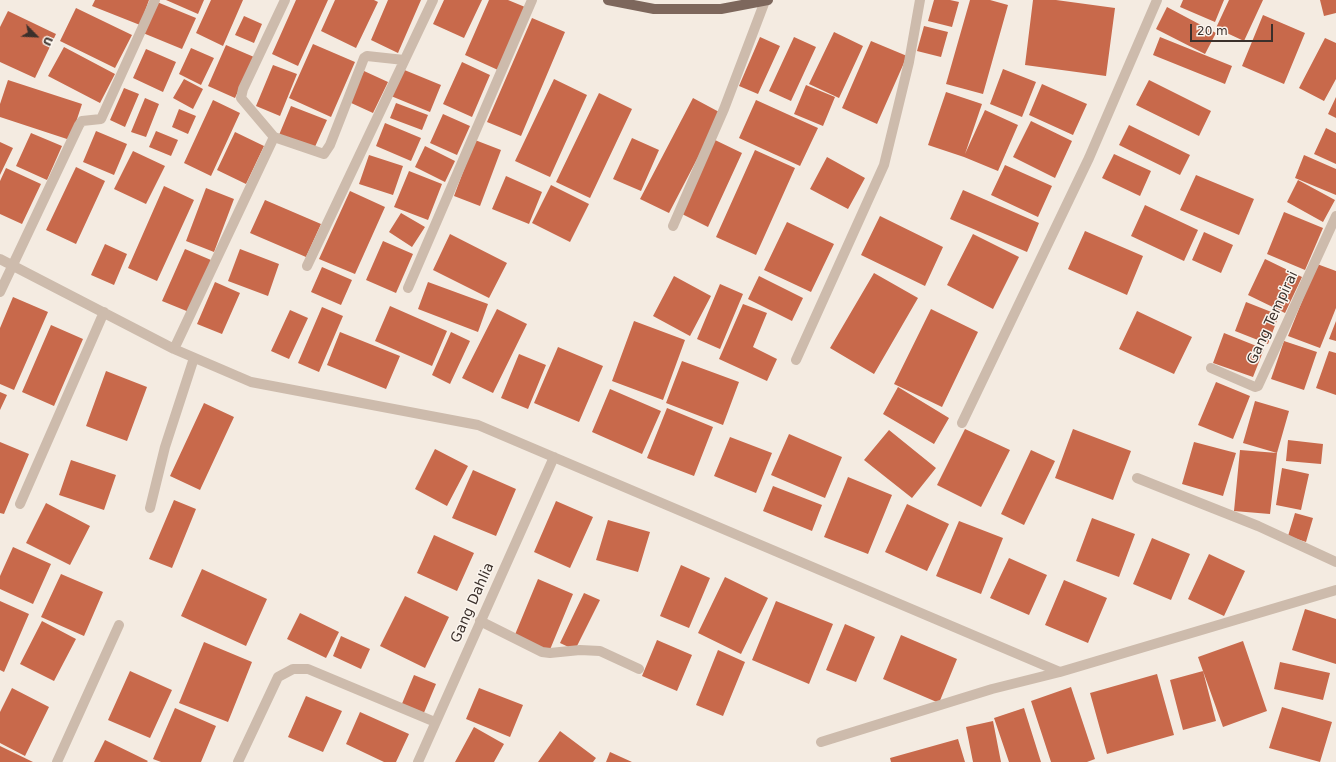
<!DOCTYPE html>
<style>
body{margin:0}
#map{position:relative;width:1336px;height:762px;overflow:hidden;background:#f4ebe1;font-family:"DejaVu Sans",sans-serif}
canvas{display:block}
.north{position:absolute;left:16px;top:16px;width:40px;height:40px;-webkit-text-stroke:3px #fbf5ee;paint-order:stroke;rotate:114deg;font-size:11px;font-weight:700;line-height:16px;text-align:center;color:#3b302b}
.north::after{content:'';display:block;margin:auto;width:14px;height:18px;background:#3b302b;clip-path:polygon(50% 0,100% 100%,50% 72%,0 100%)}
.scale{position:absolute;left:1190px;top:24px;width:83px;height:18px;box-sizing:border-box;border:2px solid #3b302b;border-top:0;padding-left:5px;font-size:12px;line-height:14px;white-space:nowrap;color:#3b302b;-webkit-text-stroke:3px #fbf5ee;paint-order:stroke}
</style>
<div id="map">
<canvas width="1336" height="762"></canvas>
<div class="north">U</div>
<div class="scale">20 m</div>
</div>
<script>
const ctx = document.querySelector('canvas').getContext('2d');
ctx.lineJoin = 'round';
function fillPath(path, color) {
  ctx.fillStyle = color;
  ctx.fill(path, 'evenodd');
}
function toPath(rows) {
  const path = new Path2D();
  for (const r of rows) {
    path.moveTo(r[0], r[1]);
    for (let i = 2; i < r.length; i += 2) path.lineTo(r[i], r[i + 1]);
  }
  return path;
}
function trace(path, color, width, dash) {
  ctx.strokeStyle = color;
  ctx.lineWidth = width;
  ctx.lineCap = dash ? 'butt' : 'round';
  ctx.setLineDash(dash || []);
  ctx.stroke(path);
}
function drawText(font, color, halo, rows, align = 'center') {
  ctx.font = font + ' "DejaVu Sans",sans-serif';
  ctx.lineWidth = 3;
  ctx.setLineDash([]);
  ctx.textBaseline = 'middle';
  ctx.strokeStyle = halo;
  ctx.fillStyle = color;
  for (const [text, x, y, turn = 0] of rows) {
    ctx.save();
    ctx.translate(x, y);
    ctx.rotate((+turn || 0) * Math.PI / 180);
    ctx.textAlign = isNaN(turn) ? turn : align;
    if (halo) ctx.strokeText(text, 0, 0);
    ctx.fillText(text, 0, 0);
    ctx.restore();
  }
}
const building = toPath([
 [95,0,149,0,140,25,92,6],
 [166,0,204,0,198,14],
 [211,0,243,0,223,46,196,33],
 [296,0,328,0,298,66,272,54],
 [335,0,374,0,378,2,356,48,321,31],
 [388,0,421,0,398,53,371,40],
 [444,0,482,0,464,38,433,24],
 [489,0,508,0,525,7,498,70,465,55],
 [934,0,950,0,959,2,952,27,928,21],
 [970,0,990,0,1008,5,983,94,946,84],
 [1033,0,1056,0,1115,8,1106,76,1025,65],
 [1183,0,1224,0,1215,22,1180,7],
 [1229,0,1263,0,1244,41,1216,28],
 [1320,0,1336,0,1336,13,1324,16],
 [157,2,196,18,182,49,143,33],
 [1167,7,1216,33,1205,54,1156,29],
 [76,8,132,35,115,68,60,41],
 [8,11,56,34,35,78,0,62,0,27],
 [1263,15,1305,33,1284,84,1242,66],
 [244,16,262,24,254,43,235,35],
 [532,18,565,32,521,136,487,122],
 [924,26,948,32,941,57,917,51],
 [834,32,863,46,839,98,809,84],
 [760,37,780,46,758,94,739,86],
 [794,37,816,47,791,101,769,91],
 [1160,37,1232,66,1225,84,1153,55],
 [1325,38,1336,43,1336,79,1324,101,1299,88],
 [871,41,907,56,877,124,842,108],
 [313,44,355,62,331,117,289,98],
 [226,45,254,57,235,98,208,86],
 [64,47,115,74,100,103,48,76],
 [191,48,214,58,201,85,179,74],
 [146,49,176,62,163,92,133,78],
 [462,62,490,75,472,117,443,104],
 [273,65,297,74,280,116,256,106],
 [402,69,441,85,430,112,391,96],
 [1003,69,1036,82,1022,117,990,104],
 [364,71,388,82,373,113,349,102],
 [184,79,203,89,193,109,173,98],
 [554,79,587,95,550,177,515,161],
 [8,80,82,104,70,140,0,117,0,104],
 [1149,80,1211,111,1199,136,1136,105],
 [1042,84,1087,104,1073,135,1029,115],
 [806,85,835,97,823,126,794,114],
 [124,88,139,94,125,127,110,120],
 [946,92,982,104,965,154,985,110,1018,125,998,171,964,157,928,145],
 [599,93,632,109,590,198,556,182],
 [1336,97,1336,118,1328,114],
 [145,98,159,104,146,137,131,132],
 [693,98,721,113,669,213,640,199],
 [213,100,240,113,211,176,184,163],
 [756,100,818,128,800,166,739,138],
 [396,103,428,115,422,130,390,118],
 [291,106,327,120,314,149,279,135],
 [179,109,196,116,188,134,172,127],
 [443,114,470,126,457,155,430,143],
 [1031,121,1072,141,1055,178,1013,157],
 [385,123,421,138,411,161,376,146],
 [1129,125,1190,155,1180,175,1119,145],
 [1326,128,1336,133,1336,164,1314,154],
 [96,131,127,144,114,175,83,162],
 [156,131,178,140,171,156,149,147],
 [235,132,264,146,246,184,217,170],
 [31,133,62,146,47,180,16,166],
 [632,138,659,150,641,191,613,179],
 [475,140,501,150,480,206,454,196],
 [715,140,742,153,708,227,680,213],
 [0,142,13,148,0,175],
 [425,146,455,161,445,182,415,167],
 [755,150,795,168,756,255,716,237],
 [133,151,165,166,146,204,114,189],
 [1114,154,1151,171,1140,196,1102,178],
 [369,155,403,166,393,195,359,184],
 [1304,155,1336,169,1336,195,1295,178],
 [827,157,865,178,848,209,810,189],
 [1005,165,1052,186,1038,217,991,195],
 [76,167,105,181,76,244,46,230],
 [6,168,41,184,22,224,0,214,0,181],
 [409,171,442,184,428,220,394,207],
 [1196,175,1254,199,1239,235,1180,210],
 [506,176,542,192,529,224,492,209],
 [1298,180,1335,200,1323,222,1287,202],
 [551,185,589,204,570,242,532,223],
 [164,186,194,200,157,281,128,268],
 [206,188,234,199,214,252,186,241],
 [963,190,1039,223,1027,252,950,219],
 [350,191,385,207,355,274,319,259],
 [265,200,321,224,306,257,250,233],
 [1145,205,1198,230,1184,261,1131,236],
 [1284,212,1323,228,1305,270,1267,254],
 [401,213,425,227,412,247,389,232],
 [880,216,943,247,925,286,861,255],
 [787,222,834,244,811,292,764,270],
 [1085,231,1143,256,1127,295,1068,269],
 [1204,232,1233,245,1221,273,1192,260],
 [450,234,507,263,489,298,433,270],
 [973,234,1019,257,993,309,947,285],
 [383,241,413,254,396,293,366,280],
 [105,244,127,254,114,285,91,275],
 [185,249,211,260,189,312,162,301],
 [240,249,279,264,268,296,228,281],
 [1265,259,1302,277,1285,313,1248,295],
 [1317,264,1336,271,1336,308,1320,348,1288,336],
 [322,267,352,280,341,305,311,292],
 [874,273,918,298,874,374,830,348],
 [674,276,711,296,690,336,653,316],
 [759,276,803,298,792,321,748,299],
 [215,282,240,293,222,334,197,324],
 [428,282,488,304,478,332,418,309],
 [720,284,743,294,720,349,697,339],
 [13,297,48,312,14,390,0,384,0,328],
 [1246,302,1279,315,1268,344,1235,331],
 [743,304,767,313,753,347,777,359,767,381,719,359],
 [390,306,447,331,432,366,375,341],
 [322,307,343,316,319,372,298,363],
 [497,309,527,324,493,393,462,378],
 [931,309,978,332,942,407,894,384],
 [290,310,308,318,289,359,271,351],
 [1137,311,1192,337,1174,374,1119,349],
 [634,321,685,340,663,400,612,381],
 [1336,321,1336,341,1329,339],
 [51,325,83,339,54,406,22,392],
 [340,332,400,356,386,389,327,365],
 [451,332,470,341,450,384,432,375],
 [1224,333,1264,349,1253,377,1213,363],
 [1284,341,1317,352,1304,390,1271,379],
 [558,347,603,366,579,422,534,403],
 [1329,351,1336,353,1336,395,1316,388],
 [519,354,546,365,528,409,501,398],
 [682,361,739,382,723,425,666,403],
 [106,371,147,387,127,441,86,426],
 [1216,382,1250,396,1233,439,1198,425],
 [898,387,949,418,934,444,883,414],
 [610,389,661,411,642,454,592,432],
 [0,392,7,395,0,410],
 [1255,401,1289,411,1277,453,1243,443],
 [204,403,234,417,200,490,170,476],
 [667,408,713,427,694,476,647,458],
 [965,429,1010,450,981,507,937,485],
 [1073,429,1131,451,1113,500,1055,478],
 [889,430,936,468,912,498,864,460],
 [789,434,842,457,825,498,771,475],
 [730,437,772,453,756,493,714,476],
 [1288,440,1323,444,1321,464,1286,461],
 [0,442,29,454,4,514,0,513],
 [1194,442,1236,453,1223,496,1182,484],
 [435,449,468,466,447,506,415,489],
 [1031,450,1055,461,1024,525,1001,514],
 [1240,450,1277,453,1270,514,1234,511],
 [71,460,116,475,104,510,59,495],
 [1282,468,1309,474,1301,510,1276,505],
 [473,470,516,489,496,536,452,518],
 [848,477,892,495,868,554,824,537],
 [773,486,822,505,812,531,763,511],
 [174,500,196,509,172,568,149,559],
 [556,501,593,517,570,568,534,552],
 [46,503,90,526,70,565,26,543],
 [907,504,949,524,927,571,885,552],
 [1295,513,1313,518,1306,542,1288,536],
 [1092,518,1135,534,1119,577,1076,561],
 [608,520,650,532,638,572,596,560],
 [959,521,1003,538,981,594,936,576],
 [434,535,474,553,457,591,417,573],
 [1152,538,1190,554,1171,600,1133,584],
 [13,547,51,564,33,604,0,589,0,576],
 [1209,554,1245,571,1224,616,1188,599],
 [1009,558,1047,575,1029,615,990,598],
 [681,565,710,578,689,628,660,616],
 [202,569,267,599,246,646,181,616],
 [61,574,103,592,84,636,41,617],
 [725,577,768,598,741,654,698,633],
 [538,579,573,594,549,652,514,637],
 [1064,580,1107,598,1088,643,1045,625],
 [584,593,600,600,575,650,560,643],
 [405,596,449,617,425,668,380,646],
 [0,601,29,614,4,672,0,670],
 [776,601,833,624,809,684,752,660],
 [1305,609,1336,619,1336,664,1292,650],
 [300,613,339,632,326,658,287,639],
 [42,621,76,639,54,681,20,664],
 [845,624,875,637,856,682,826,670],
 [901,635,957,659,939,703,883,679],
 [341,636,370,649,361,669,333,656],
 [657,640,692,655,677,691,642,676],
 [1243,641,1267,711,1223,727,1198,657],
 [204,642,252,662,228,722,179,703],
 [718,650,745,662,723,716,696,705],
 [1280,662,1330,673,1323,700,1274,689],
 [130,671,172,690,150,738,108,720],
 [1203,671,1216,721,1183,730,1170,680],
 [1157,674,1174,735,1107,754,1090,693],
 [414,675,436,684,423,715,401,706],
 [1071,687,1095,759,1087,762,1051,762,1031,701],
 [12,688,49,707,25,756,0,743,0,712],
 [479,688,523,705,510,737,466,719],
 [306,696,342,711,323,752,288,737],
 [1282,707,1332,722,1320,762,1269,748],
 [175,708,216,726,201,762,161,762,153,759],
 [1024,708,1041,762,1009,762,994,718],
 [360,712,409,734,396,762,384,762,346,744],
 [993,721,1001,762,973,762,966,727],
 [474,727,504,744,494,762,455,762],
 [560,731,596,758,593,762,538,762],
 [958,739,965,762,891,762,890,758],
 [105,740,148,761,147,762,94,762],
 [0,746,33,762,0,762],
 [610,752,632,762,606,762]
]);
const street = toPath([
 [274,137,324,154,330,145,364,58,367,56,404,60],
 [673,226,724,109,765,1],
 [0,259,174,349,251,382,478,425,1060,672,1336,590],
 [307,266,433,0],
 [408,288,532,0],
 [0,292,79,125,82,121,101,119,155,0],
 [174,349,274,137,241,98,243,89,285,0],
 [796,360,884,165,909,62,920,0],
 [1211,368,1255,387,1258,386,1336,216],
 [962,423,1089,158,1157,0],
 [1137,478,1258,526,1336,562],
 [20,504,104,312],
 [150,508,165,447,194,358],
 [480,621,542,652,550,653,580,650,600,651,639,669],
 [821,742,992,689,1060,672],
 [57,762,119,625],
 [238,762,278,677,293,669,308,669,435,722],
 [418,762,554,457]
]);
const primary = toPath([
 [608,0,654,9,721,9,768,0]
]);
const streetNames = [
 ["Gang Tempirai",1273,318,-65],
 ["Gang Dahlia",473,603,-66]
];
fillPath(building, '#c8694b');
trace(street, '#cdbbac', 10);
trace(primary, '#7d675c', 10);
drawText('14px', '#3b302b', '#fbf5ee', streetNames);
</script>
